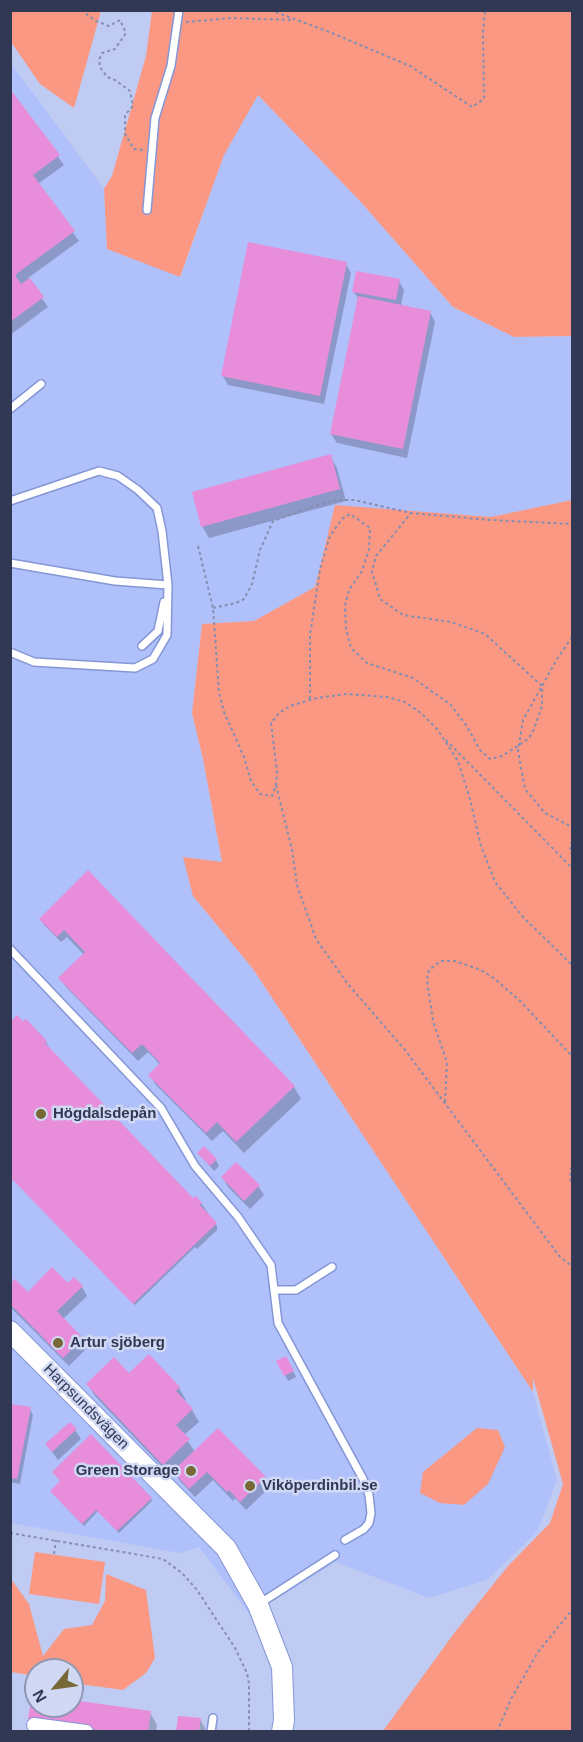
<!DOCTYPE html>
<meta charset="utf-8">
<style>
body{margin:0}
#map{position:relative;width:583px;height:1742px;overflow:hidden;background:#bfcbf3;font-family:Arial,sans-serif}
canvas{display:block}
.frame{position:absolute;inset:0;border:12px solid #313853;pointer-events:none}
.north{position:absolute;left:24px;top:1658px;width:60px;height:60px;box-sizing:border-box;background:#d0d8f4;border:2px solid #9098b4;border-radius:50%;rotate:241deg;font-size:16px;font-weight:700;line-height:24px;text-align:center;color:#313853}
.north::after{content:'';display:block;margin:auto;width:21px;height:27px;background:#776835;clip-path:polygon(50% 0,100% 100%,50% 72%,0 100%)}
</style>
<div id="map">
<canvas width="583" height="1742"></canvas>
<div class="frame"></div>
<div class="north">N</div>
</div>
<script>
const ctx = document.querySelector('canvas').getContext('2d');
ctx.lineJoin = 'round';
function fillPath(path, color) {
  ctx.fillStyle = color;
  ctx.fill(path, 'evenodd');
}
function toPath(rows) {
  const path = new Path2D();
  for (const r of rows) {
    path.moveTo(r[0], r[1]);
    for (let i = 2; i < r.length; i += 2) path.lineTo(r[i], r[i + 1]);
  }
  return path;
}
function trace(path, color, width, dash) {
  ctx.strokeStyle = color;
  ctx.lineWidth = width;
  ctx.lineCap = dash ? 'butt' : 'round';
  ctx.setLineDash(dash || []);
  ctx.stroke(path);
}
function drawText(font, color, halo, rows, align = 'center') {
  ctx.font = font + ' Arial,sans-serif';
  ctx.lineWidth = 5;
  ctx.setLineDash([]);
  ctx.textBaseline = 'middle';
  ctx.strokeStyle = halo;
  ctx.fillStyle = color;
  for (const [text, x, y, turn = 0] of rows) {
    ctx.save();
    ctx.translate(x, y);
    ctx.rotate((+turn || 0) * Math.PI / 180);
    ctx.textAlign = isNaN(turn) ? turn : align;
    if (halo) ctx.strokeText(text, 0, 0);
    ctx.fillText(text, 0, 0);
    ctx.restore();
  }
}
const built = toPath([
 [10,62,104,189,107,249,181,276,224,155,258,95,359,200,453,307,514,337,572,336,572,500,491,517,336,506,315,587,254,621,202,624,192,713,203,759,222,863,193,896,253,969,533,1392,557,1480,537,1532,487,1580,429,1598,336,1562,250,1615,199,1547,180,1553,11,1523]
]);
const green = toPath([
 [10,11,101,11,74,108,40,84,11,42],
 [152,11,572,11,572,336,514,337,453,307,359,200,258,95,224,155,180,277,107,249,104,189,112,176,146,56],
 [572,500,572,1731,383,1731,455,1632,508,1566,550,1523,563,1484,533,1378,533,1392,253,969,193,896,183,857,222,862,203,759,192,713,202,624,254,621,315,587,335,505,491,517],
 [477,1428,498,1430,505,1447,488,1484,464,1505,440,1503,420,1493,423,1472],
 [35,1552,105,1562,99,1604,29,1594],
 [106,1574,146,1590,155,1658,146,1673,123,1690,72,1683,72,1670,36,1670,36,1676,11,1672,11,1579,29,1604,43,1656,64,1629,92,1625,105,1601]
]);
const shadow = toPath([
 [10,91,64,165,38,184,79,241,28,278,48,307,10,335],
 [346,264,351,273,324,404,228,385,223,376],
 [399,281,404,290,401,306,430,312,435,322,407,458,337,443,331,434,359,300,354,292],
 [330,456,337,468,346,501,209,538,202,526],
 [46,914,294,1087,301,1099,244,1153,223,1131,212,1141,155,1084,150,1075,160,1065,154,1058,148,1052,138,1061,66,987,60,978,84,955,67,937,61,942,44,925,41,919],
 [26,1021,46,1042,51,1051,193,1200,201,1203,217,1226,217,1230,197,1249,195,1247,135,1305,10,1176,23,1024],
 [198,1153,216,1160,219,1166,214,1171],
 [223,1178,258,1186,264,1195,250,1209,228,1187],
 [10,1286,28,1294,82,1287,87,1296,63,1319,82,1339,87,1348,69,1366,10,1307],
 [278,1362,289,1364,296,1377,288,1381],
 [129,1375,179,1388,186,1400,184,1401,192,1410,199,1422,184,1435,195,1452,265,1478,270,1487,246,1510,235,1498,233,1501,213,1480,195,1497,180,1481,175,1472,171,1476,95,1396,88,1384],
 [10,1405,30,1409,33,1415,20,1484,10,1482],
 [75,1430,81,1439,58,1460,47,1445],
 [53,1494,150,1498,152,1501,119,1533,98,1511,84,1526],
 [36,1696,36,1706,72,1706,72,1701,150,1713,157,1725,156,1732,37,1731,30,1719],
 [200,1719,207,1732,178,1732]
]);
const building = toPath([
 [10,89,60,155,33,175,75,231,15,275,21,284,30,278,44,297,10,322],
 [248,242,347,262,320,396,221,376],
 [356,271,400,279,396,300,352,292],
 [358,296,431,311,403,449,330,434],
 [331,454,340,489,201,527,192,492],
 [88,870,295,1086,236,1142,217,1122,206,1133,148,1075,160,1063,142,1044,132,1053,58,978,85,952,64,930,57,937,39,919],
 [17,1015,23,1021,26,1019,47,1041,45,1043,193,1198,196,1196,202,1203,200,1205,217,1223,133,1304,10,1177,10,1022],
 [204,1146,217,1159,210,1166,197,1153],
 [236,1162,260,1185,244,1201,221,1177],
 [52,1267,68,1283,74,1277,83,1286,57,1311,83,1338,63,1358,10,1304,10,1284,15,1279,28,1292],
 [149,1354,180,1387,176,1391,193,1409,176,1425,190,1439,163,1465,86,1384,114,1357,129,1373],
 [286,1356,294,1371,284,1376,276,1361],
 [10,1404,31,1407,17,1479,10,1478],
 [70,1422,77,1429,52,1452,45,1444],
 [218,1428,266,1477,240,1502,229,1490,227,1492,207,1472,189,1489,173,1471],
 [91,1434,152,1498,117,1531,96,1510,82,1524,50,1491,60,1481,52,1472],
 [32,1694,36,1694,36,1706,72,1706,72,1700,151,1711,148,1732,111,1732,28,1719],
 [178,1716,201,1718,199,1732,176,1732]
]);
const path = toPath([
 [81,10,96,21,109,26,120,20,126,33,115,49,102,53,99,60,100,67,107,77,115,80,130,91,133,106,125,115,125,134,134,149,143,150],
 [270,10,332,33,410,66,472,107,484,99,483,34,485,10],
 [186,22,231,18,294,20],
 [198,546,213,608,219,693,224,712,244,757,251,781,260,794,272,796,276,785,277,771,271,723,279,713,290,706,317,698,346,694,387,697,405,702,421,713,437,729,458,761,470,799,481,846,495,882,523,917,572,965],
 [213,608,236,603,244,599,252,584,260,550,273,521,314,506,337,500,354,500,411,513,491,520,572,524],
 [572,637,557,659,523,720,518,751,525,789,545,813,572,827],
 [310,699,310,635,320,569,330,536,342,519,350,514,370,528,369,549,362,571,349,590,345,606,346,629,351,648,367,663,413,678,450,704,466,725,480,750,490,759,502,756,518,746,529,738,534,729,542,706,542,686,485,634,451,622,403,615,380,599,372,571,376,556,411,513],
 [446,740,572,868],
 [276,785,292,850,297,885,316,939,347,983,405,1050,560,1257,572,1266],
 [572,841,570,850,572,855],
 [445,1102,447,1063,433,1021,427,980,429,970,441,961,455,961,481,970,495,979,520,1001,572,1056],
 [572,1169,571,1168,570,1179,572,1182],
 [10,1533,163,1559,182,1573,197,1590,235,1648,247,1673,249,1684,249,1732],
 [54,1554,56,1540],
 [497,1732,511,1699,538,1652,572,1610]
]);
const lane = toPath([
 [147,210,155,118,171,66,179,10],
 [10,409,41,384],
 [10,501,99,471,118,476,138,490,157,508,162,531,168,585,167,635,153,659,135,668,34,662,10,652],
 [10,563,115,581,168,585],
 [142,646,158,631,164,602],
 [10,949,161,1108,195,1166,238,1217,271,1265,278,1323,363,1479,369,1495,371,1513,369,1523,364,1529,345,1540],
 [275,1290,296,1290,332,1267],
 [259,1604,335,1555],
 [211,1732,213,1718]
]);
const street = toPath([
 [34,1725,86,1732]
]);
const secondary = toPath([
 [10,1331,226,1548,258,1605,282,1667,284,1720,282,1732]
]);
const markers = [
 [41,1114,6,"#776835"],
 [58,1343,6,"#776835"],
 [191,1471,6,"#776835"],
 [250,1486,6,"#776835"]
];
const poiNames = [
 ["Högdalsdepån",53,1114],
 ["Artur sjöberg",70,1343],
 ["Green Storage",179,1471,"right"],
 ["Viköperdinbil.se",262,1486]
];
const streetNames = [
 ["Harpsundsvägen",86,1407,45]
];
fillPath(built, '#afc0fa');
fillPath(green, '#fb9883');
fillPath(shadow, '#0003');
fillPath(building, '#e88dda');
trace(lane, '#8596d6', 10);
trace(street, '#8596d6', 16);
trace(secondary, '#8596d6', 22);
trace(path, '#848eb1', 2, [3, 3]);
trace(lane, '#fff', 7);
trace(street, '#fff', 14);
trace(secondary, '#fff', 20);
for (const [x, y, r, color] of markers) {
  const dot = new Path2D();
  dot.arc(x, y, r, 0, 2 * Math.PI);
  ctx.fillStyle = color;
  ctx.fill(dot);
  trace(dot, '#d0d8f4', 2);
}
drawText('bold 15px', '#313853', '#d0d8f4', poiNames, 'left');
drawText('15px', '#313853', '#d0d8f4', streetNames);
</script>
